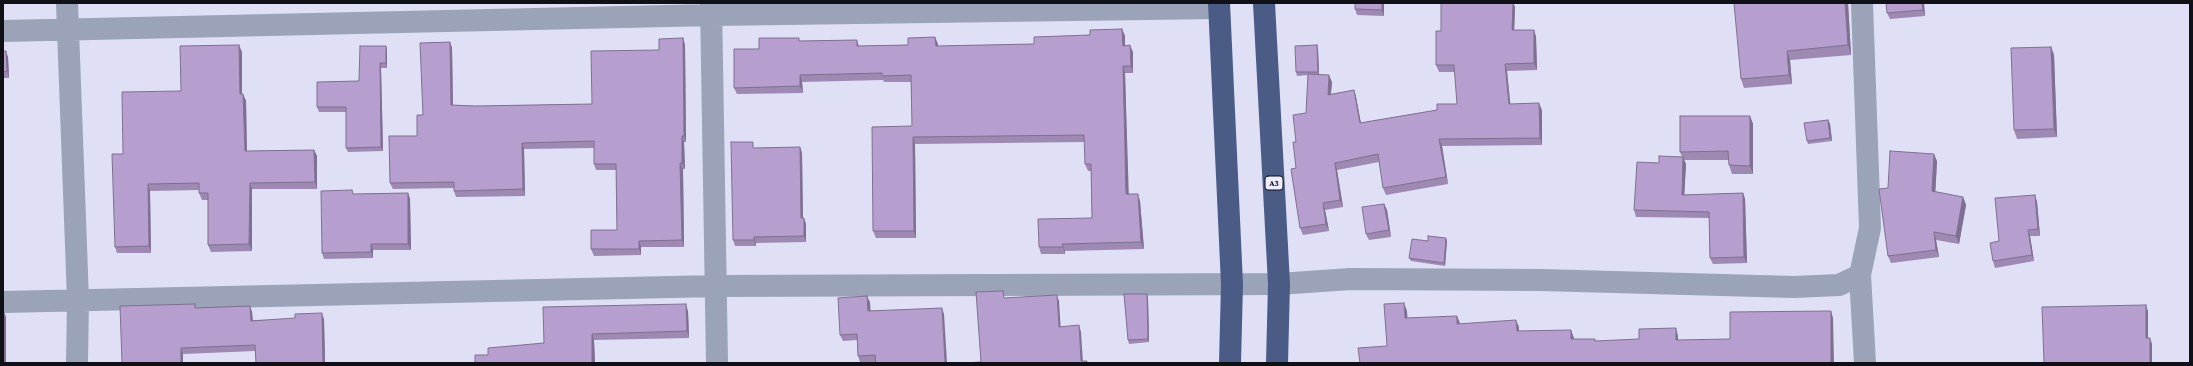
<!DOCTYPE html>
<style>
body{margin:0}
#map{position:relative;width:2193px;height:366px;overflow:hidden;background:#dfdff6;font-family:"Crimson Pro",serif}
canvas{display:block}
.frame{position:absolute;inset:0;border:4px solid #101017;pointer-events:none}
</style>
<div id="map">
<canvas width="2193" height="366"></canvas>
<div class="frame"></div>
</div>
<script>
const ctx = document.querySelector('canvas').getContext('2d');
ctx.lineJoin = 'round';
function toPath(rows) {
  const path = new Path2D();
  for (const r of rows) {
    path.moveTo(r[0], r[1]);
    for (let i = 2; i < r.length; i += 2) path.lineTo(r[i], r[i + 1]);
  }
  return path;
}
function trace(path, color, width, dash) {
  ctx.strokeStyle = color;
  ctx.lineWidth = width;
  ctx.lineCap = dash ? 'butt' : 'round';
  ctx.setLineDash(dash || []);
  ctx.stroke(path);
}
function fillPath(path, color) {
  ctx.fillStyle = color;
  ctx.fill(path, 'evenodd');
}
function drawText(font, color, halo, rows, align = 'center') {
  ctx.font = font + ' "Crimson Pro",serif';
  ctx.lineWidth = 4;
  ctx.setLineDash([]);
  ctx.textBaseline = 'middle';
  ctx.strokeStyle = halo;
  ctx.fillStyle = color;
  for (const [text, x, y, turn = 0] of rows) {
    ctx.save();
    ctx.translate(x, y);
    ctx.rotate((+turn || 0) * Math.PI / 180);
    ctx.textAlign = isNaN(turn) ? turn : align;
    if (halo) ctx.strokeText(text, 0, 0);
    ctx.fillText(text, 0, 0);
    ctx.restore();
  }
}
const street = toPath([
 [67,3,78,300,77,363],
 [711,3,717,363],
 [1862,3,1870,228,1860,275,1865,363],
 [3,31,712,15,1219,8],
 [3,302,716,286,1279,284,1350,279,1541,280,1794,287,1839,285,1860,275]
]);
const highway = toPath([
 [1219,3,1232,284,1230,363],
 [1264,3,1279,284,1277,363]
]);
const wall = toPath([
 [314,3,331,3,314,4],
 [1355,3,1384,3,1384,16,1357,15,1355,9],
 [1441,3,1513,3,1515,7,1514,30,1534,30,1536,37,1537,70,1507,71,1510,104,1542,110,1542,145,1442,146,1448,184,1386,195,1383,188,1379,162,1337,170,1343,207,1325,210,1329,231,1303,235,1300,228,1296,168,1296,142,1306,113,1308,75,1297,76,1296,72,1317,45,1318,49,1319,74,1332,82,1331,94,1354,90,1356,97,1361,123,1437,110,1457,104,1455,72,1439,72,1436,65,1441,31],
 [1848,3,1851,55,1790,60,1792,84,1744,88,1741,79],
 [1924,3,1925,16,1890,19,1887,13],
 [1122,29,1125,36,1125,45,1133,52,1133,73,1125,73,1128,194,1140,201,1144,249,1065,251,1065,254,1041,254,1039,247,1092,218,1091,171,1088,171,1085,164,1085,142,915,144,916,238,876,238,873,231,912,126,911,82,884,82,883,80,802,82,803,93,737,94,734,88,801,41,857,40,859,46,908,45,935,37,938,46,1034,44],
 [683,38,685,45,686,142,684,142,685,169,683,169,684,247,641,247,641,255,594,256,591,249,617,230,616,170,596,170,594,164,594,148,524,149,525,196,456,197,454,191,454,188,393,189,390,183,417,136,423,115,450,42,452,48,453,105,475,106,592,104,659,50],
 [386,46,387,51,387,68,381,68,383,151,348,152,346,148,346,112,319,112,317,107,359,81],
 [2051,47,2054,55,2057,137,2017,139,2014,130],
 [3,51,8,57,9,78,3,78],
 [242,52,242,94,243,94,246,101,247,151,314,150,317,156,317,189,252,189,252,251,211,252,208,245,208,200,202,200,199,193,199,190,150,191,151,253,117,253,115,247,123,154,181,91],
 [1750,116,1753,124,1753,174,1732,174,1729,165,1729,160,1684,160,1686,164,1684,195,1743,193,1745,199,1747,263,1713,264,1710,258,1709,218,1636,217,1634,210,1659,163,1682,157,1680,152],
 [1828,120,1830,124,1832,141,1808,144,1807,141],
 [800,147,802,153,803,218,806,224,806,242,756,243,756,246,735,246,733,240,755,148],
 [1937,161,1935,192,1963,197,1966,205,1959,244,1936,240,1939,257,1891,263,1888,256,1888,188],
 [408,193,410,199,411,250,373,250,373,258,324,259,322,253,354,194],
 [2035,195,2037,202,2040,236,2030,236,2034,261,1995,268,1993,261,1999,241],
 [1384,204,1387,210,1391,237,1369,240,1366,234],
 [1428,241,1447,241,1445,266,1411,261,1409,258],
 [1148,297,1149,342,1129,344,1128,340],
 [870,302,870,311,944,314,876,362,860,362,858,356,857,340,843,341,840,335],
 [250,306,252,312,253,320,324,319,325,363,256,363,255,351,183,354,183,363,122,363,196,308],
 [688,311,689,338,594,340,595,363,470,363,475,363,488,355,544,343]
]);
const shadedWall = toPath([
 [1382,3,1384,3,1384,16,1382,10],
 [1513,3,1515,7,1514,37,1512,30],
 [1845,3,1848,3,1851,55,1848,45],
 [1922,3,1924,3,1925,16,1923,10],
 [1122,29,1125,36,1125,52,1123,46],
 [1534,30,1536,37,1537,70,1534,63],
 [935,37,938,44,938,53,936,46],
 [683,38,685,45,686,142,684,136],
 [450,42,452,48,453,112,451,105],
 [239,45,242,52,242,101,240,94],
 [1130,45,1133,52,1133,73,1131,66],
 [1317,45,1318,49,1319,75,1318,72],
 [386,46,387,51,387,68,386,63],
 [2051,47,2054,55,2057,137,2054,129],
 [6,51,8,57,9,78,7,71],
 [1787,51,1790,60,1792,84,1789,75],
 [380,63,381,68,383,151,381,147],
 [1505,64,1507,71,1511,110,1509,104],
 [1123,66,1125,73,1129,201,1126,194],
 [800,75,802,82,803,93,800,86],
 [1329,75,1332,82,1330,102,1328,95],
 [1354,90,1356,97,1362,130,1360,123],
 [243,94,246,101,247,158,245,151],
 [1539,103,1542,110,1542,145,1540,138],
 [1750,116,1753,124,1753,174,1750,166],
 [1828,120,1830,124,1832,141,1830,138],
 [682,136,684,142,685,169,682,163],
 [913,137,915,144,916,238,914,231],
 [1439,139,1442,146,1448,184,1446,177],
 [522,143,524,149,525,196,523,189],
 [800,147,802,153,803,224,801,218],
 [314,150,317,156,317,189,315,182],
 [1934,154,1937,161,1935,199,1932,191],
 [1683,157,1686,164,1684,201,1682,195],
 [680,163,683,169,684,247,682,240],
 [1335,163,1337,170,1343,207,1340,200],
 [250,183,252,189,252,251,249,244],
 [148,184,150,191,151,253,149,246],
 [408,193,410,199,411,250,408,244],
 [1743,193,1745,199,1747,263,1744,257],
 [1138,194,1140,201,1144,249,1141,242],
 [2035,195,2037,202,2040,236,2038,229],
 [1963,197,1966,205,1959,244,1956,236],
 [1323,203,1325,210,1329,231,1326,224],
 [1384,204,1387,210,1391,237,1389,230],
 [804,218,806,224,806,242,804,236],
 [2028,230,2030,236,2034,261,2032,255],
 [1934,232,1936,240,1939,257,1936,250],
 [754,237,756,243,756,246,754,240],
 [1446,238,1447,241,1445,266,1444,263],
 [639,241,641,247,641,255,639,249],
 [371,244,373,250,373,258,371,252],
 [1062,244,1065,251,1065,254,1063,247],
 [1147,294,1148,297,1149,342,1148,339],
 [1057,295,1059,301,1061,333,1059,327],
 [867,296,870,302,871,318,868,311],
 [1404,303,1407,311,1408,325,1405,318],
 [686,304,688,311,689,338,687,331],
 [2146,305,2148,311,2148,344,2146,338],
 [250,306,252,312,253,327,251,321],
 [942,308,944,314,947,363,945,363],
 [3,309,6,317,6,363,3,363],
 [1831,311,1833,318,1834,363,1831,363],
 [322,313,324,319,325,363,323,363],
 [1457,316,1460,323,1457,324],
 [1516,320,1519,327,1519,338,1517,331],
 [1079,325,1081,332,1083,363,1081,361],
 [1676,328,1678,336,1678,348,1676,340],
 [1571,330,1574,338,1574,346,1571,339],
 [592,334,594,340,595,363,592,363],
 [2150,338,2152,344,2152,363,2150,363],
 [181,348,183,354,183,363,181,363]
]);
const building = toPath([
 [1355,3,1382,3,1382,10,1355,9,1355,3],
 [1441,3,1513,3,1512,30,1534,30,1534,63,1505,64,1509,104,1539,103,1540,138,1439,139,1446,177,1383,188,1378,154,1335,163,1340,200,1323,203,1326,224,1300,228,1291,169,1296,168,1293,142,1296,142,1293,115,1306,113,1308,74,1329,75,1328,95,1354,90,1360,123,1437,110,1437,104,1457,104,1454,65,1436,65,1436,31,1441,31,1441,3],
 [1734,3,1845,3,1848,45,1787,51,1789,75,1741,79,1734,3],
 [1886,3,1922,3,1923,10,1887,13,1886,3],
 [1122,29,1123,46,1130,45,1131,66,1123,66,1126,194,1138,194,1141,242,1062,244,1063,247,1039,247,1038,219,1092,218,1091,164,1085,164,1084,135,913,137,914,231,873,231,872,127,912,126,911,75,882,76,882,73,800,75,800,86,734,88,734,49,759,49,759,38,799,38,799,41,857,40,857,46,908,45,908,38,935,37,936,46,1034,44,1034,37,1090,35,1090,30,1122,29],
 [683,38,684,136,682,136,682,163,680,163,682,240,639,241,639,249,591,249,591,230,617,230,616,164,594,164,594,141,522,143,523,189,454,191,454,182,390,183,389,136,417,136,417,115,423,115,420,43,450,42,451,105,475,106,592,104,591,51,659,50,659,39,683,38],
 [239,45,240,94,243,94,245,151,314,150,315,182,250,183,249,244,208,245,208,193,199,193,199,183,148,184,149,246,115,247,112,154,123,154,122,92,181,91,180,46,239,45],
 [1317,45,1318,72,1296,72,1295,46,1317,45],
 [360,46,386,46,386,63,380,63,381,147,346,148,346,107,317,107,317,82,359,81,360,46],
 [2051,47,2054,129,2014,130,2011,48,2051,47],
 [3,51,6,51,7,71,3,72,3,51],
 [1680,116,1750,116,1750,166,1729,165,1728,151,1680,152,1680,116],
 [1828,120,1830,138,1807,141,1804,123,1828,120],
 [731,142,753,142,753,148,800,147,801,218,804,218,804,236,754,237,754,240,733,240,731,142],
 [1890,151,1934,154,1932,191,1963,197,1956,236,1934,232,1936,250,1888,256,1879,189,1888,188,1890,151],
 [1659,156,1683,157,1682,195,1743,193,1744,257,1710,258,1709,212,1634,210,1637,162,1659,163,1659,156],
 [352,190,353,194,408,193,408,244,371,244,371,252,322,253,321,191,352,190],
 [2035,195,2038,229,2028,230,2032,255,1993,261,1990,243,1999,241,1995,198,2035,195],
 [1384,204,1389,230,1366,234,1362,207,1384,204],
 [1428,236,1446,238,1444,263,1409,258,1412,239,1428,241,1428,236],
 [1003,291,1004,298,1057,295,1059,327,1079,325,1081,361,1087,361,1087,363,964,363,981,362,976,292,1003,291],
 [1124,294,1147,294,1148,339,1128,340,1124,294],
 [867,296,868,311,942,308,945,363,876,363,875,355,858,356,857,334,840,335,838,298,867,296],
 [1404,303,1405,318,1457,316,1457,324,1516,320,1517,331,1571,330,1571,339,1595,339,1595,341,1639,339,1639,329,1676,328,1676,340,1730,339,1730,312,1831,311,1831,363,1360,363,1358,348,1387,346,1384,304,1404,303],
 [195,304,195,308,250,306,251,321,295,318,295,314,322,313,323,363,256,363,255,345,181,348,181,363,122,363,120,306,195,304],
 [686,304,687,331,592,334,592,363,470,363,475,363,475,355,488,355,488,348,544,343,543,307,686,304],
 [2146,305,2146,338,2150,338,2150,363,2044,363,2042,307,2146,305]
]);
const shields = [
 [1274,183,18]
];
const shieldNames = [
 ["A3",1274,183]
];
trace(street, '#9aa3b8', 22);
trace(highway, '#4a5b85', 22);
fillPath(wall, '#9d89b1');
fillPath(shadedWall, '#7f6f90');
fillPath(building, '#b69fce');
trace(building, '#7f6f90', 1);
for (const [x, y, w] of shields) {
  const box = new Path2D();
  box.roundRect(x - w / 2, y - 7, w, 14, 3);
  ctx.fillStyle = '#ededff';
  ctx.fill(box);
  trace(box, '#101017', 1);
}
drawText('bold 9px', '#101017', null, shieldNames);
</script>
